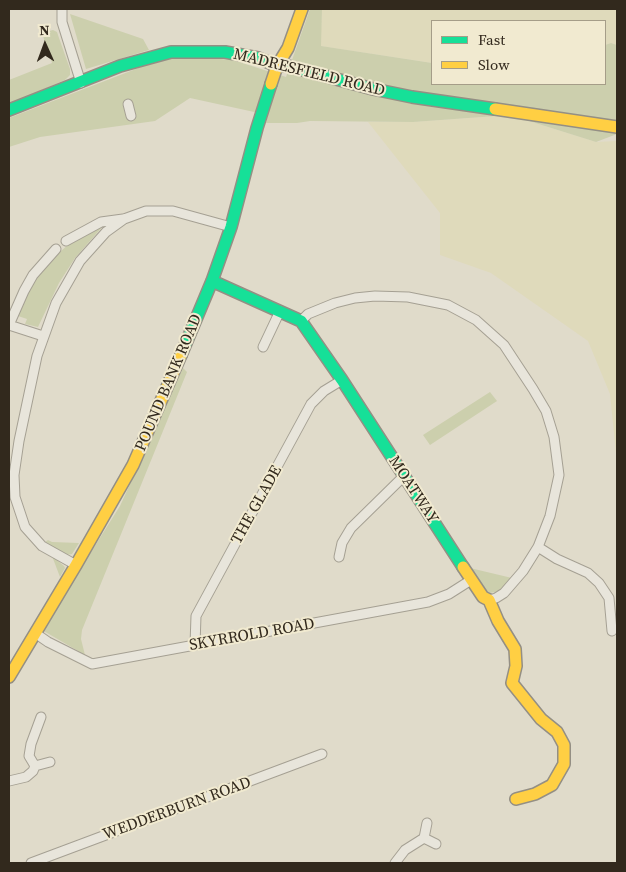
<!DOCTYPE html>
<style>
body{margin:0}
#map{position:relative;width:626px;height:872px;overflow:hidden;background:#e0dbca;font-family:"Source Serif 4",serif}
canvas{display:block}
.frame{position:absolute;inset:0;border:10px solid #32291d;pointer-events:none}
.legend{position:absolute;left:431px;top:20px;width:175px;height:65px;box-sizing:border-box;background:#f1ead0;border:1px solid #a59d88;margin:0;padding:6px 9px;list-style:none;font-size:15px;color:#32291d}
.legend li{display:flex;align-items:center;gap:10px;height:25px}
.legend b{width:25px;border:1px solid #a59d88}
.north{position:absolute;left:20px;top:20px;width:50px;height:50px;-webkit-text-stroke:4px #f1ead0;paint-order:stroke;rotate:358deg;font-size:14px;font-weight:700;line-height:20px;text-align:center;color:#32291d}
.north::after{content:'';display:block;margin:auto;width:18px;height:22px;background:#32291d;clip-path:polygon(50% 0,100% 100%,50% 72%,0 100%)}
</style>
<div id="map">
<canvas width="626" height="872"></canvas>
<div class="frame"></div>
<ul class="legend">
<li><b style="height:6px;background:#16e098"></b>Fast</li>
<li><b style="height:6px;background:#ffcf43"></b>Slow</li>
</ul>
<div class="north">N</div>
</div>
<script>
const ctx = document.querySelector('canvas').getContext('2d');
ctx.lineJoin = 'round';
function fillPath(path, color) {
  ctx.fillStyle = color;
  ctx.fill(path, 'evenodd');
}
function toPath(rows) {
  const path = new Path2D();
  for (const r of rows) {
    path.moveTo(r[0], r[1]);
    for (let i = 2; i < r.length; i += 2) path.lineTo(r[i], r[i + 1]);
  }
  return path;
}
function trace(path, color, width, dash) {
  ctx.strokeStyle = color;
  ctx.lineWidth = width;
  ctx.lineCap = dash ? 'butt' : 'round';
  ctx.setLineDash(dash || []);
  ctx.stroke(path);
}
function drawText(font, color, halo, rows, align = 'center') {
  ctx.font = font + ' "Source Serif 4",serif';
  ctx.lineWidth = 4;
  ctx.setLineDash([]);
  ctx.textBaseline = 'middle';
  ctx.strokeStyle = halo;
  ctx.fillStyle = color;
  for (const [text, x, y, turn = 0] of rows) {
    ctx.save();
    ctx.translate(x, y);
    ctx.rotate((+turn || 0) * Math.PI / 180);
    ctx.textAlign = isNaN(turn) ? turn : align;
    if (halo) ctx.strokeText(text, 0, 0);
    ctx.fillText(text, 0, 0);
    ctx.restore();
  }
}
const farmland = toPath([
 [322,9,617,9,617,45,611,43,605,45,605,21,432,21,432,63,320,46],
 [510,115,596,142,617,141,617,463,610,394,588,341,491,273,440,255,440,213,368,122,413,122]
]);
const green = toPath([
 [310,9,322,9,321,46,432,63,432,84,605,84,605,45,611,43,617,45,617,134,596,142,510,115,413,122,310,121,297,123,266,123,268,115,190,98,155,121,40,137,9,147,9,118,172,55,233,60,286,77],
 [70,14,143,39,149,50,86,69],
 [53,30,57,32,59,38,70,69,70,75,65,80,9,104,9,80,52,63,42,33],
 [104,225,75,258,59,283,38,327,25,324,27,319,18,316,29,287,48,262,68,245],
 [183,368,187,372,82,630,81,639,85,655,42,630,120,506],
 [490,392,497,401,430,445,423,435],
 [48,540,52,542,79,543,72,554,66,555,52,548,45,542],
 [52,556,64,566,65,568,60,577],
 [470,568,512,578,500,591,490,593,487,592]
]);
const street = toPath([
 [62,9,62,22,81,83],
 [128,104,131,116],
 [66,241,101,222,123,219],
 [301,321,308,314,335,303,355,298,375,296,408,297,448,305,476,320,504,345,533,389,546,411,554,437,559,475,550,516,538,547,523,571,504,593,496,598,489,600],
 [9,325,24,291,33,275,56,249],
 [9,325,43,336],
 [263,347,280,311],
 [538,547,557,559,588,573,599,583,609,598,612,631],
 [339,557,342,543,351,528,404,476],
 [76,565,42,546,25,527,15,497,14,475,19,441,37,356,56,303,80,261,106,232,124,219,146,211,173,211,231,227],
 [35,633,48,642,92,664,428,602,449,594,471,580],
 [195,645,196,616,311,404,324,391,342,380],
 [35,766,29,756,31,744,41,717],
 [9,781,26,777,33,771,35,766,50,762],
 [424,838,436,844],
 [31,863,322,754],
 [395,863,405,850,424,838,427,823]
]);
const fast = toPath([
 [9,110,120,66,171,52,225,52,258,58,277,66,288,66,373,89,412,97,495,109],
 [212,281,301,321,342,380,463,567],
 [181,355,212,281,231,227,257,128,271,84]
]);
const slow = toPath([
 [271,84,277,66,288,48,302,9],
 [495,109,617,127],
 [463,567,483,597,489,600,498,621,515,649,516,666,512,683,541,719,557,732,564,745,564,764,552,785,535,794,516,799],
 [9,677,76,565,133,465,181,355]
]);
const streetNames = [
 ["MADRESFIELD ROAD",309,73,14],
 ["POUND BANK ROAD",169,383,-67],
 ["MOATWAY",413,490,57],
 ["THE GLADE",257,505,-61],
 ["SKYRROLD ROAD",252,635,-10],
 ["WEDDERBURN ROAD",177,809,-20]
];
fillPath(farmland, '#dfdabb');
fillPath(green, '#cccfad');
trace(street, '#a5a093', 11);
trace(fast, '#948f84', 14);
trace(slow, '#948f84', 14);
trace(street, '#e8e5db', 9);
trace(fast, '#16e098', 11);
trace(slow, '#ffcf43', 11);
drawText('16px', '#32291d', '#f1ead0', streetNames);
</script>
